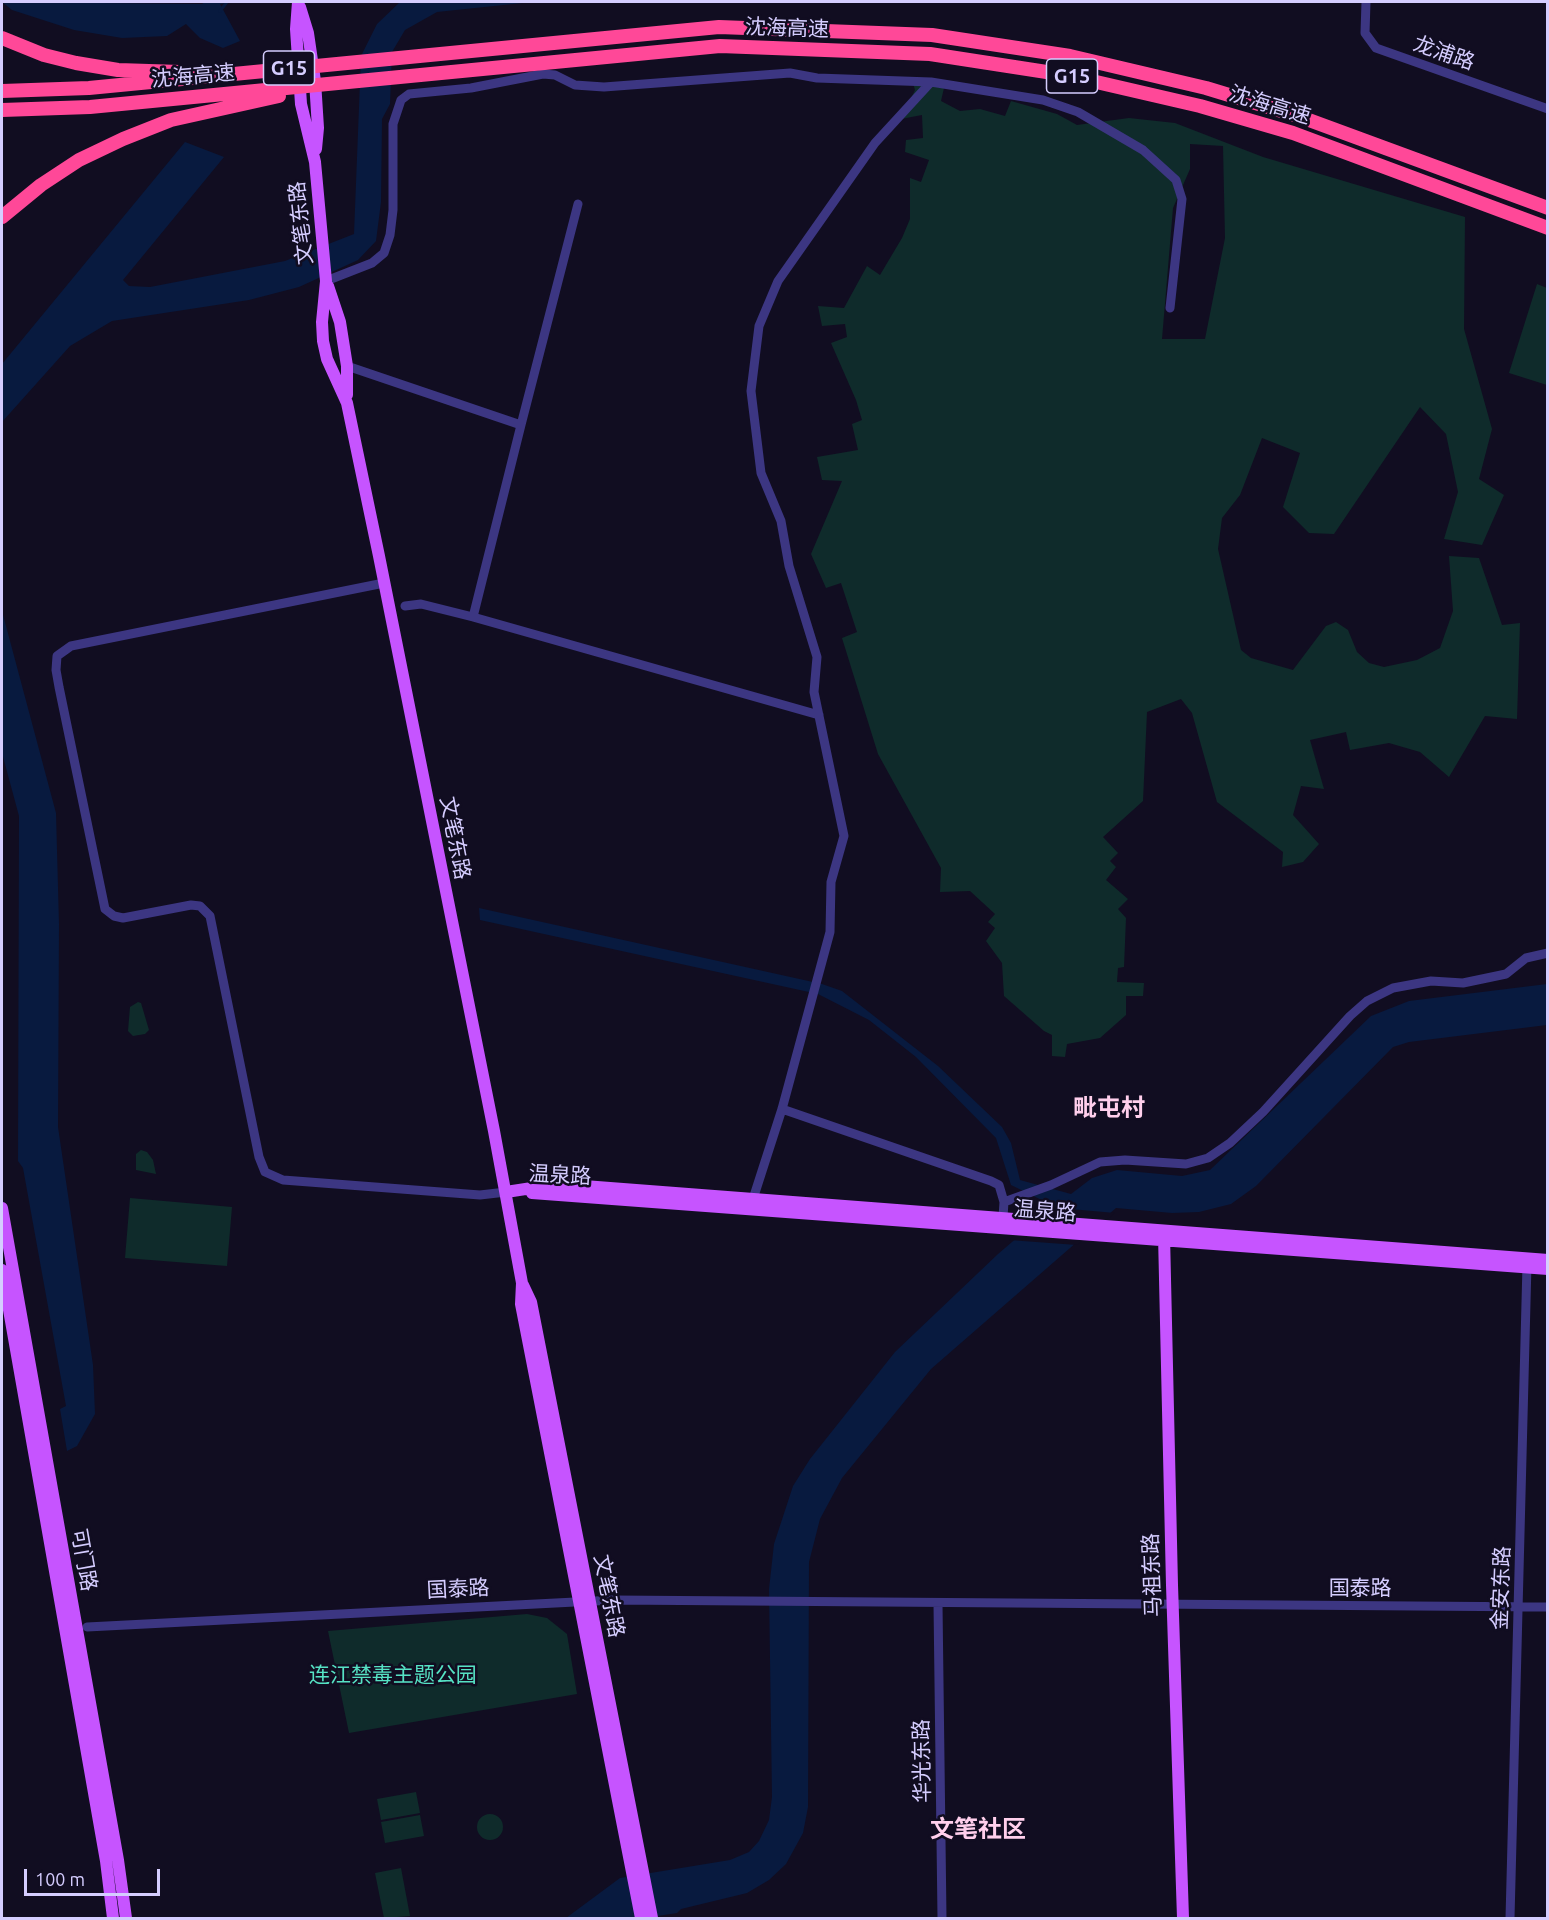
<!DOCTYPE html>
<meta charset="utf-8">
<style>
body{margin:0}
#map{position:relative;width:1549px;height:1920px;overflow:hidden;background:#110d21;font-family:Ubuntu,sans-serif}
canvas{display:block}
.frame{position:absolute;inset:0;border:3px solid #d5cdff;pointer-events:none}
.scale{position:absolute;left:24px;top:1869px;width:136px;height:27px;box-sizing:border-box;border:3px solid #d5cdff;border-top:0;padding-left:8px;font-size:18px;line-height:21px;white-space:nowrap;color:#d5cdff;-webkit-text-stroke:4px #110d21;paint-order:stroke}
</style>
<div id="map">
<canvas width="1549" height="1920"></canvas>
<div class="frame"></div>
<div class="scale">100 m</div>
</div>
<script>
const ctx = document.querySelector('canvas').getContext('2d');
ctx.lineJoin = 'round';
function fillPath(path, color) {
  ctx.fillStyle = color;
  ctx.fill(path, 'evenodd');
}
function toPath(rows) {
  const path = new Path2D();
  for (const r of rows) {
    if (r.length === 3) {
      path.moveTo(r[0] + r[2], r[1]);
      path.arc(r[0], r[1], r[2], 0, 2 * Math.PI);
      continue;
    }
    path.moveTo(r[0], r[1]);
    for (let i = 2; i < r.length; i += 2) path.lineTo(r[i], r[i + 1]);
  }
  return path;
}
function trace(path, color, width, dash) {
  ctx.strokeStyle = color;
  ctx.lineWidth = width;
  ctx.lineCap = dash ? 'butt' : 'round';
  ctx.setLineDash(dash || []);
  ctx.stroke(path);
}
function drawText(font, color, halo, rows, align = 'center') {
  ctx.font = font + ' Ubuntu,"Noto Sans SC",sans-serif';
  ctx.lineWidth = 5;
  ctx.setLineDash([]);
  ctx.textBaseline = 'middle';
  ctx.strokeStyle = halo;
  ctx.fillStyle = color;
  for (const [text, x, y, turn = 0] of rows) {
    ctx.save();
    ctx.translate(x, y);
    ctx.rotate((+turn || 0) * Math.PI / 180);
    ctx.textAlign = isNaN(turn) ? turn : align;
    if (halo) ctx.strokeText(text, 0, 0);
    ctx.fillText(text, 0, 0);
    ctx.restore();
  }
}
const green = toPath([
 [913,83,944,88,941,101,960,111,980,109,1005,116,1011,101,1057,114,1077,125,1129,118,1175,123,1263,157,1465,217,1464,329,1492,429,1479,479,1504,495,1482,545,1444,539,1458,492,1446,434,1420,407,1334,534,1309,533,1283,507,1300,453,1262,438,1240,495,1222,518,1218,549,1241,650,1251,658,1293,670,1326,626,1336,622,1348,630,1357,652,1369,663,1384,667,1417,660,1440,648,1453,611,1449,556,1479,558,1502,625,1520,623,1517,719,1485,716,1449,777,1420,752,1389,743,1350,750,1346,732,1310,740,1324,789,1301,786,1293,815,1319,844,1303,862,1282,867,1283,852,1217,802,1192,713,1181,699,1147,712,1143,801,1103,837,1118,853,1110,861,1116,867,1106,880,1128,899,1118,909,1126,918,1124,967,1118,968,1117,982,1144,983,1143,996,1126,996,1126,1015,1100,1038,1067,1044,1065,1057,1052,1056,1052,1035,1044,1031,1004,996,1002,963,986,941,995,928,988,922,995,914,970,891,940,892,941,868,878,754,842,638,857,632,841,583,826,588,811,554,842,481,822,480,817,457,858,450,852,424,862,420,856,400,831,343,847,337,845,324,822,326,818,306,844,308,867,266,880,275,902,238,910,219,910,178,921,182,929,160,905,152,906,140,923,138,922,115,901,119,915,90],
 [1190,144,1223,146,1225,238,1205,339,1162,339,1173,208,1190,169],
 [1537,284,1547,288,1547,385,1509,373],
 [138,1002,141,1003,149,1030,145,1034,133,1036,128,1031,130,1007],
 [141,1150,147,1152,153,1160,156,1174,136,1170,136,1154],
 [130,1198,232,1207,227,1266,125,1258],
 [527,1614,547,1618,567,1634,577,1694,349,1733,328,1631],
 [416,1792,420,1813,381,1820,377,1799],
 [490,1827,13],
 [420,1815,424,1836,385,1843,381,1822],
 [401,1868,410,1916,384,1918,375,1873]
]);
const water = toPath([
 [2,2,202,4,205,2,232,2,220,4,240,41,223,48,200,38,186,24,167,36,122,38,74,30,12,10],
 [400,2,532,2,437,12,405,30,392,52,390,104,382,119,381,202,376,241,358,260,299,287,249,300,112,321,70,346,2,422,2,364,185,142,224,157,123,280,129,286,150,287,285,261,354,234,361,56,377,24],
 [2,611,56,813,59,924,58,1127,93,1365,95,1414,77,1446,67,1451,60,1409,66,1406,23,1168,18,1161,19,816,2,753],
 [479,908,822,984,842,991,938,1066,1002,1127,1011,1143,1020,1180,1071,1194,1092,1178,1117,1170,1182,1176,1210,1170,1371,1016,1409,1001,1547,984,1547,1025,1409,1042,1393,1047,1256,1186,1231,1204,1199,1212,1172,1213,1116,1208,931,1369,842,1478,820,1519,809,1562,808,1807,803,1833,786,1864,769,1880,747,1893,681,1909,677,1913,645,1918,566,1918,620,1878,730,1860,749,1852,759,1841,769,1820,772,1797,769,1589,774,1544,793,1486,810,1459,895,1352,998,1254,1054,1206,1011,1185,996,1138,916,1057,869,1020,818,994,480,920]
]);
const pier = toPath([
 [1048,1207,1115,1213,1077,1245,1009,1240]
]);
const stream = toPath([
 [220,11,227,2]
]);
const minor = toPath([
 [1366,2,1365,33,1376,48,1548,109],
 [326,281,372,263,384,253,390,235,393,210,393,124,401,100,409,94,471,88,543,74,555,75,575,85,604,87,790,73,817,78,931,82,1043,100,1078,112,1143,150,1176,180,1182,199,1170,308],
 [347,366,521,425,578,204],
 [384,583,71,646,57,656,56,670,59,687,105,909,114,916,123,918,191,905,200,906,210,916,259,1157,265,1172,283,1180,480,1195,506,1192],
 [405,606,421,604,473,617,819,715],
 [473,617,521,425],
 [782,1109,991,1181,999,1185,1004,1202,1003,1217],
 [753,1199,782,1109,830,932,831,882,844,836,814,692,817,657,789,566,781,521,761,473,751,391,759,326,778,281,875,143,931,82],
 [1004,1202,1051,1185,1100,1162,1125,1160,1186,1164,1208,1158,1230,1143,1263,1112,1350,1016,1367,1001,1393,988,1431,981,1463,983,1506,974,1526,958,1548,953],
 [938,1604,942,1918],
 [87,1627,614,1600,1548,1607],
 [1510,1918,1527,1264]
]);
const major = toPath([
 [298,2,296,29,301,104,315,162,326,281,322,322,323,341,327,359,347,403,379,556,494,1131,522,1283,521,1304,641,1918],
 [300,7,308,33,315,81,318,128,316,149],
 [328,286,340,322,347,366,347,395],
 [506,1192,558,1184,1548,1260],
 [532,1193,1548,1269],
 [2,1208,118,1860,126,1918],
 [1164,1235,1172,1585,1183,1918],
 [2,1270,106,1861,113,1918],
 [523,1285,531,1302,652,1918]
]);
const highway = toPath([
 [2,38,44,55,76,63,118,70,180,72],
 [2,91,89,88,719,27,932,35,1070,56,1206,88,1298,116,1548,208],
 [2,110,90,107,720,46,930,54,1066,75,1200,106,1293,133,1548,228],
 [2,217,41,185,79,160,123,139,171,120,279,96]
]);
const shields = [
 [289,68,51],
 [1072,76,51]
];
const shieldNames = [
 ["G15",289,68],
 ["G15",1072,76]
];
const streetNames = [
 ["沈海高速",787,28,2],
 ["龙浦路",1444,53,19],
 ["沈海高速",193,76,-5],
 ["沈海高速",1270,105,17],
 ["文笔东路",301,223,-96],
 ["文笔东路",455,838,79],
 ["温泉路",560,1175,3],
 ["温泉路",1045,1211,5],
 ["可门路",84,1560,80],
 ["马祖东路",1152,1575,-92],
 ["国泰路",1360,1588],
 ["金安东路",1501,1588,-88],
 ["国泰路",458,1589,-3],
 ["文笔东路",609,1596,79],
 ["华光东路",922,1761,-91]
];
const parkNames = [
 ["连江禁毒主题公园",393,1675]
];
const quarterNames = [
 ["毗屯村",1109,1108],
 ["文笔社区",978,1829]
];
fillPath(green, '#0f2b2b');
fillPath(water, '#081a3f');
fillPath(pier, '#110d21');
trace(stream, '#081a3f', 3);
trace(minor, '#3c3682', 9);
trace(major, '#c654ff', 12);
trace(highway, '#ff4898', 14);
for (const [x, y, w] of shields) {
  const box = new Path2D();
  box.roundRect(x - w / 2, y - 17, w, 34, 4.5);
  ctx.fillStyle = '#110d21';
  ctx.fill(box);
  trace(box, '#d5cdff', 1.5);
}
drawText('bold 20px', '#d5cdff', null, shieldNames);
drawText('21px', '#d5cdff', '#110d21', streetNames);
drawText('21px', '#56e2c4', '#110d21', parkNames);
drawText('bold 24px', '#ffcfec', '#110d21', quarterNames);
</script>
